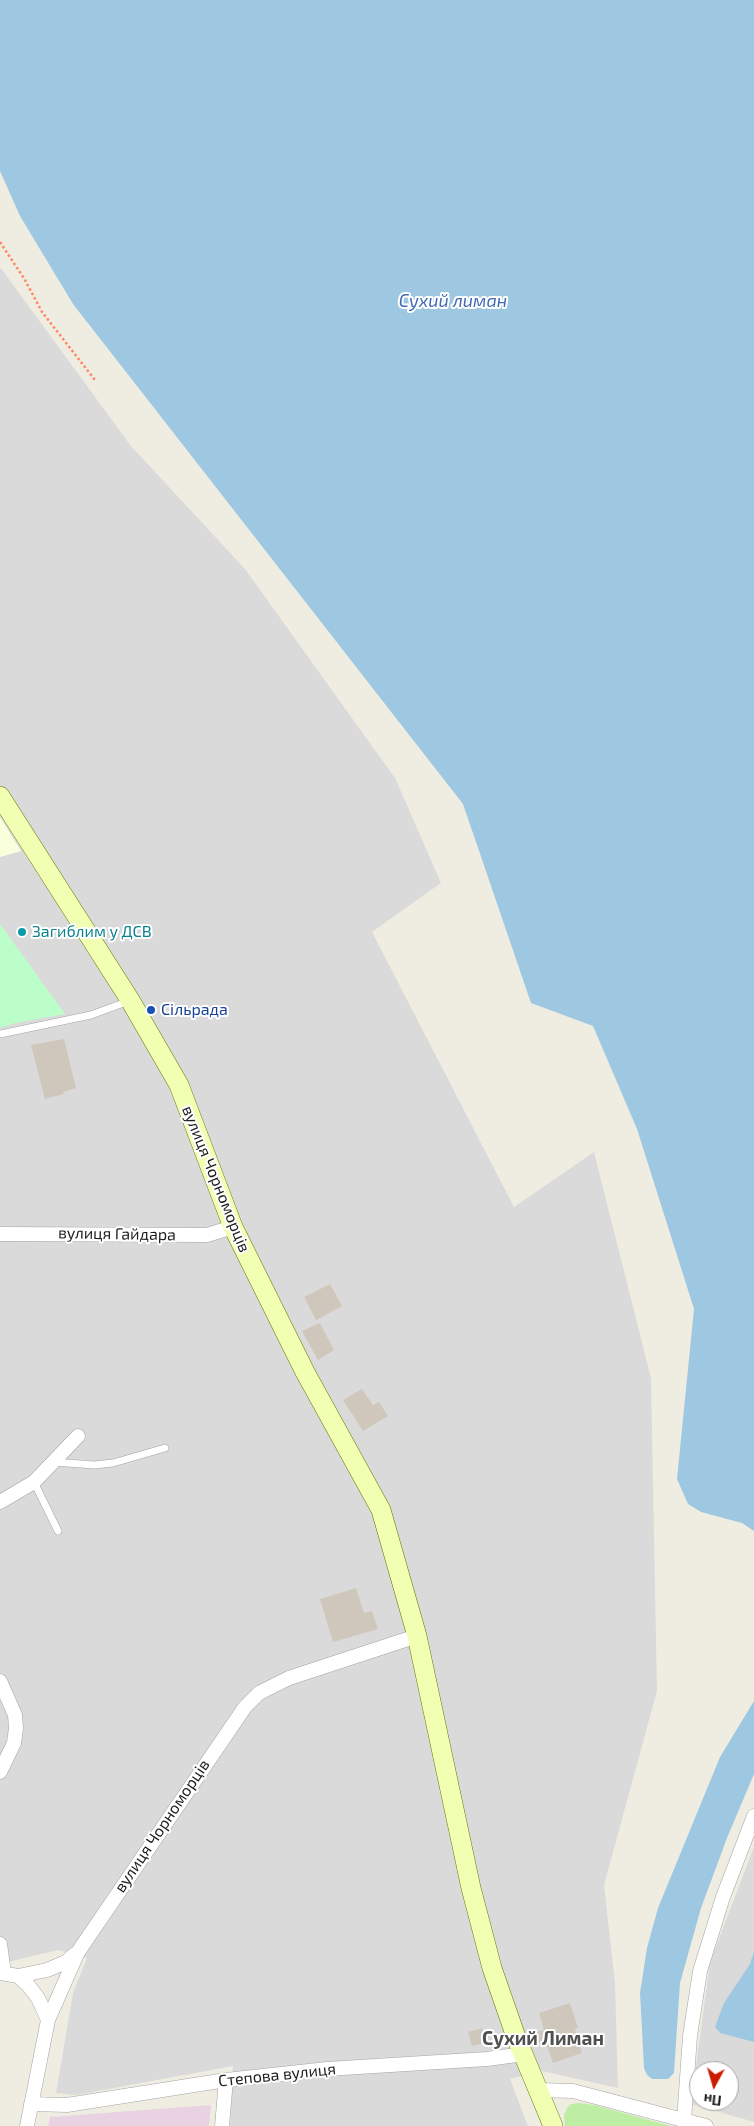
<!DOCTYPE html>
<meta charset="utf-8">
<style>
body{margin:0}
#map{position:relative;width:754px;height:2126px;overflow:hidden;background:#efede2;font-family:"Exo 2",sans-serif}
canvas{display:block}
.north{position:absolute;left:689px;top:2061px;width:50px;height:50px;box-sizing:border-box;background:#fff;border:1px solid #a5a5a5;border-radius:50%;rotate:186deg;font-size:14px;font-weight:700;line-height:20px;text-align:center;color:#1d1d1d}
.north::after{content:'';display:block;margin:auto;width:18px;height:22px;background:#ca1d00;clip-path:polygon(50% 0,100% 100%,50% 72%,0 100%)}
</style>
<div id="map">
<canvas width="754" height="2126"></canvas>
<div class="north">Пн</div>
</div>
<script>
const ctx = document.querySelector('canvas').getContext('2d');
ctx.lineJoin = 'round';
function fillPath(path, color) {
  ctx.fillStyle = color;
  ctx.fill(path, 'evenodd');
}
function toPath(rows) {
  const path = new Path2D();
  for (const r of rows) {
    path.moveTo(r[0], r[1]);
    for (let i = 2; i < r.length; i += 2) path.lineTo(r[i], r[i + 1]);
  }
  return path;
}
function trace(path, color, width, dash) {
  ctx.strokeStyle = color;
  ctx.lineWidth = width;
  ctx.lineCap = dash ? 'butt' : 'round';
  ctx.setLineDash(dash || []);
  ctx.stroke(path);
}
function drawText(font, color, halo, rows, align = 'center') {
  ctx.font = font + ' "Exo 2",sans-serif';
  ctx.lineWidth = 4;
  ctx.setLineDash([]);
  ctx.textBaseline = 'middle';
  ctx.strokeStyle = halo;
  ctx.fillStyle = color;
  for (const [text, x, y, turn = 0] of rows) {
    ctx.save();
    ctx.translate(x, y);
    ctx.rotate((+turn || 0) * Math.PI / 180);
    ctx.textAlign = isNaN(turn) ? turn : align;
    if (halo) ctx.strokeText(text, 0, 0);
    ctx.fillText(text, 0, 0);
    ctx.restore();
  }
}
const residential = toPath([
 [0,267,131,446,245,569,395,778,441,883,372,932,514,1207,594,1152,651,1378,657,1691,604,1885,615,1983,618,2088,542,2071,510,2079,528,2126,230,2126,233,2066,76,2095,56,2093,73,1993,87,1958,58,1950,0,1964],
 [754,1847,754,2122,691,2104,710,1962],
 [699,2071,729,2071,729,2101,699,2101]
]);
const industrial = toPath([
 [211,2105,209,2126,48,2126,50,2117]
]);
const education = toPath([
 [0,817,21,851,0,857]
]);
const grass = toPath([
 [579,2103,594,2105,671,2126,565,2126,564,2115,567,2108,571,2104]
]);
const park = toPath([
 [0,924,65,1014,15,1023,0,1028]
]);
const water = toPath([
 [0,0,754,0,754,1531,742,1523,701,1512,688,1504,677,1479,694,1309,637,1129,593,1026,531,1003,463,804,73,304,20,216,0,171],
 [754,1701,754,1774,727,1838,701,1908,680,1983,674,2073,668,2079,652,2079,647,2075,644,2068,640,1993,647,1948,658,1908,720,1757],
 [754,1951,754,2042,720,2033,715,2027,724,2003,750,1964]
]);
const building = toPath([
 [64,1039,76,1088,63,1092,64,1094,45,1099,31,1045],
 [330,1284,342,1306,316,1320,304,1297],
 [320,1323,334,1350,318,1360,302,1331],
 [362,1389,373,1405,379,1402,388,1416,363,1431,343,1400],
 [356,1588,364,1613,372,1611,378,1629,333,1642,320,1599],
 [570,2003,578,2028,575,2029,582,2053,553,2063,546,2043,540,2045,536,2032,544,2030,539,2013],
 [482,2028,486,2042,472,2046,468,2032]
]);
const path = toPath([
 [0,242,25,280,42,312,95,380]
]);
const lane = toPath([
 [0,1034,91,1015,129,1001],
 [53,1462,94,1465,113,1463,165,1448],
 [34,1482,58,1531]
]);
const street = toPath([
 [0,1234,207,1235,233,1227],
 [0,1502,34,1482,78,1436],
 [0,1681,15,1715,16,1728,14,1743,0,1772],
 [0,1944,4,1973],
 [0,1973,18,1976,28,1985,38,1998,48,2020],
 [18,1976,47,1970,66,1962,75,1954],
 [539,2090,573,2091,706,2126],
 [31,2104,67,2105,226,2080,327,2069,487,2059,524,2054],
 [684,2120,690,2036,700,1971,723,1897,754,1816],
 [27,2126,48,2020,78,1952,245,1707,259,1693,289,1678,417,1636],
 [222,2126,226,2080]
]);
const secondary = toPath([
 [0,796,130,1000,179,1085,233,1227,305,1372,381,1510,417,1636,471,1888,492,1968,516,2037,553,2126]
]);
const markers = [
 [22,932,5,"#0f9aa8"],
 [151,1010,5,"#1a4fb4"]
];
const cultureNames = [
 ["Загиблим у ДСВ",32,932]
];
const transitNames = [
 ["Сільрада",161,1010]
];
const streetNames = [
 ["вулиця Чорноморців",216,1179,68],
 ["вулиця Гайдара",117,1234,1],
 ["вулиця Чорноморців",162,1826,-56],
 ["Степова вулиця",277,2075,-6]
];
const waterNames = [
 ["Сухий лиман",453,301]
];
const quarterNames = [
 ["Сухий Лиман",543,2039]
];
fillPath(residential, '#dbdada');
fillPath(industrial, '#e9d3e2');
fillPath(education, '#faffdb');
fillPath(grass, '#bdeea3');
fillPath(park, '#bbfec9');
fillPath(water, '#9ec8e1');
fillPath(building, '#cfc7bb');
trace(lane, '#a4a4a4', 8);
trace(street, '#a4a4a4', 15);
trace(secondary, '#5a7800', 20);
trace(path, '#ff8963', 2.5, [2.5, 2.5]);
trace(lane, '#fff', 7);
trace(street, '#fff', 14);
trace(secondary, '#f0ffb1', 19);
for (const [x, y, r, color] of markers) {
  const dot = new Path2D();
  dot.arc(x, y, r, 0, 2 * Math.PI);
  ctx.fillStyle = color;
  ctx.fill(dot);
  trace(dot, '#fff', 2);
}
drawText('16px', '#0d838f', '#fff', cultureNames, 'left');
drawText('16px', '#164399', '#fff', transitNames, 'left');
drawText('16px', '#1d1d1d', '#fff', streetNames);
drawText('italic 18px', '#426bb4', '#fff', waterNames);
drawText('bold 19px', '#505050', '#fff', quarterNames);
</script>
